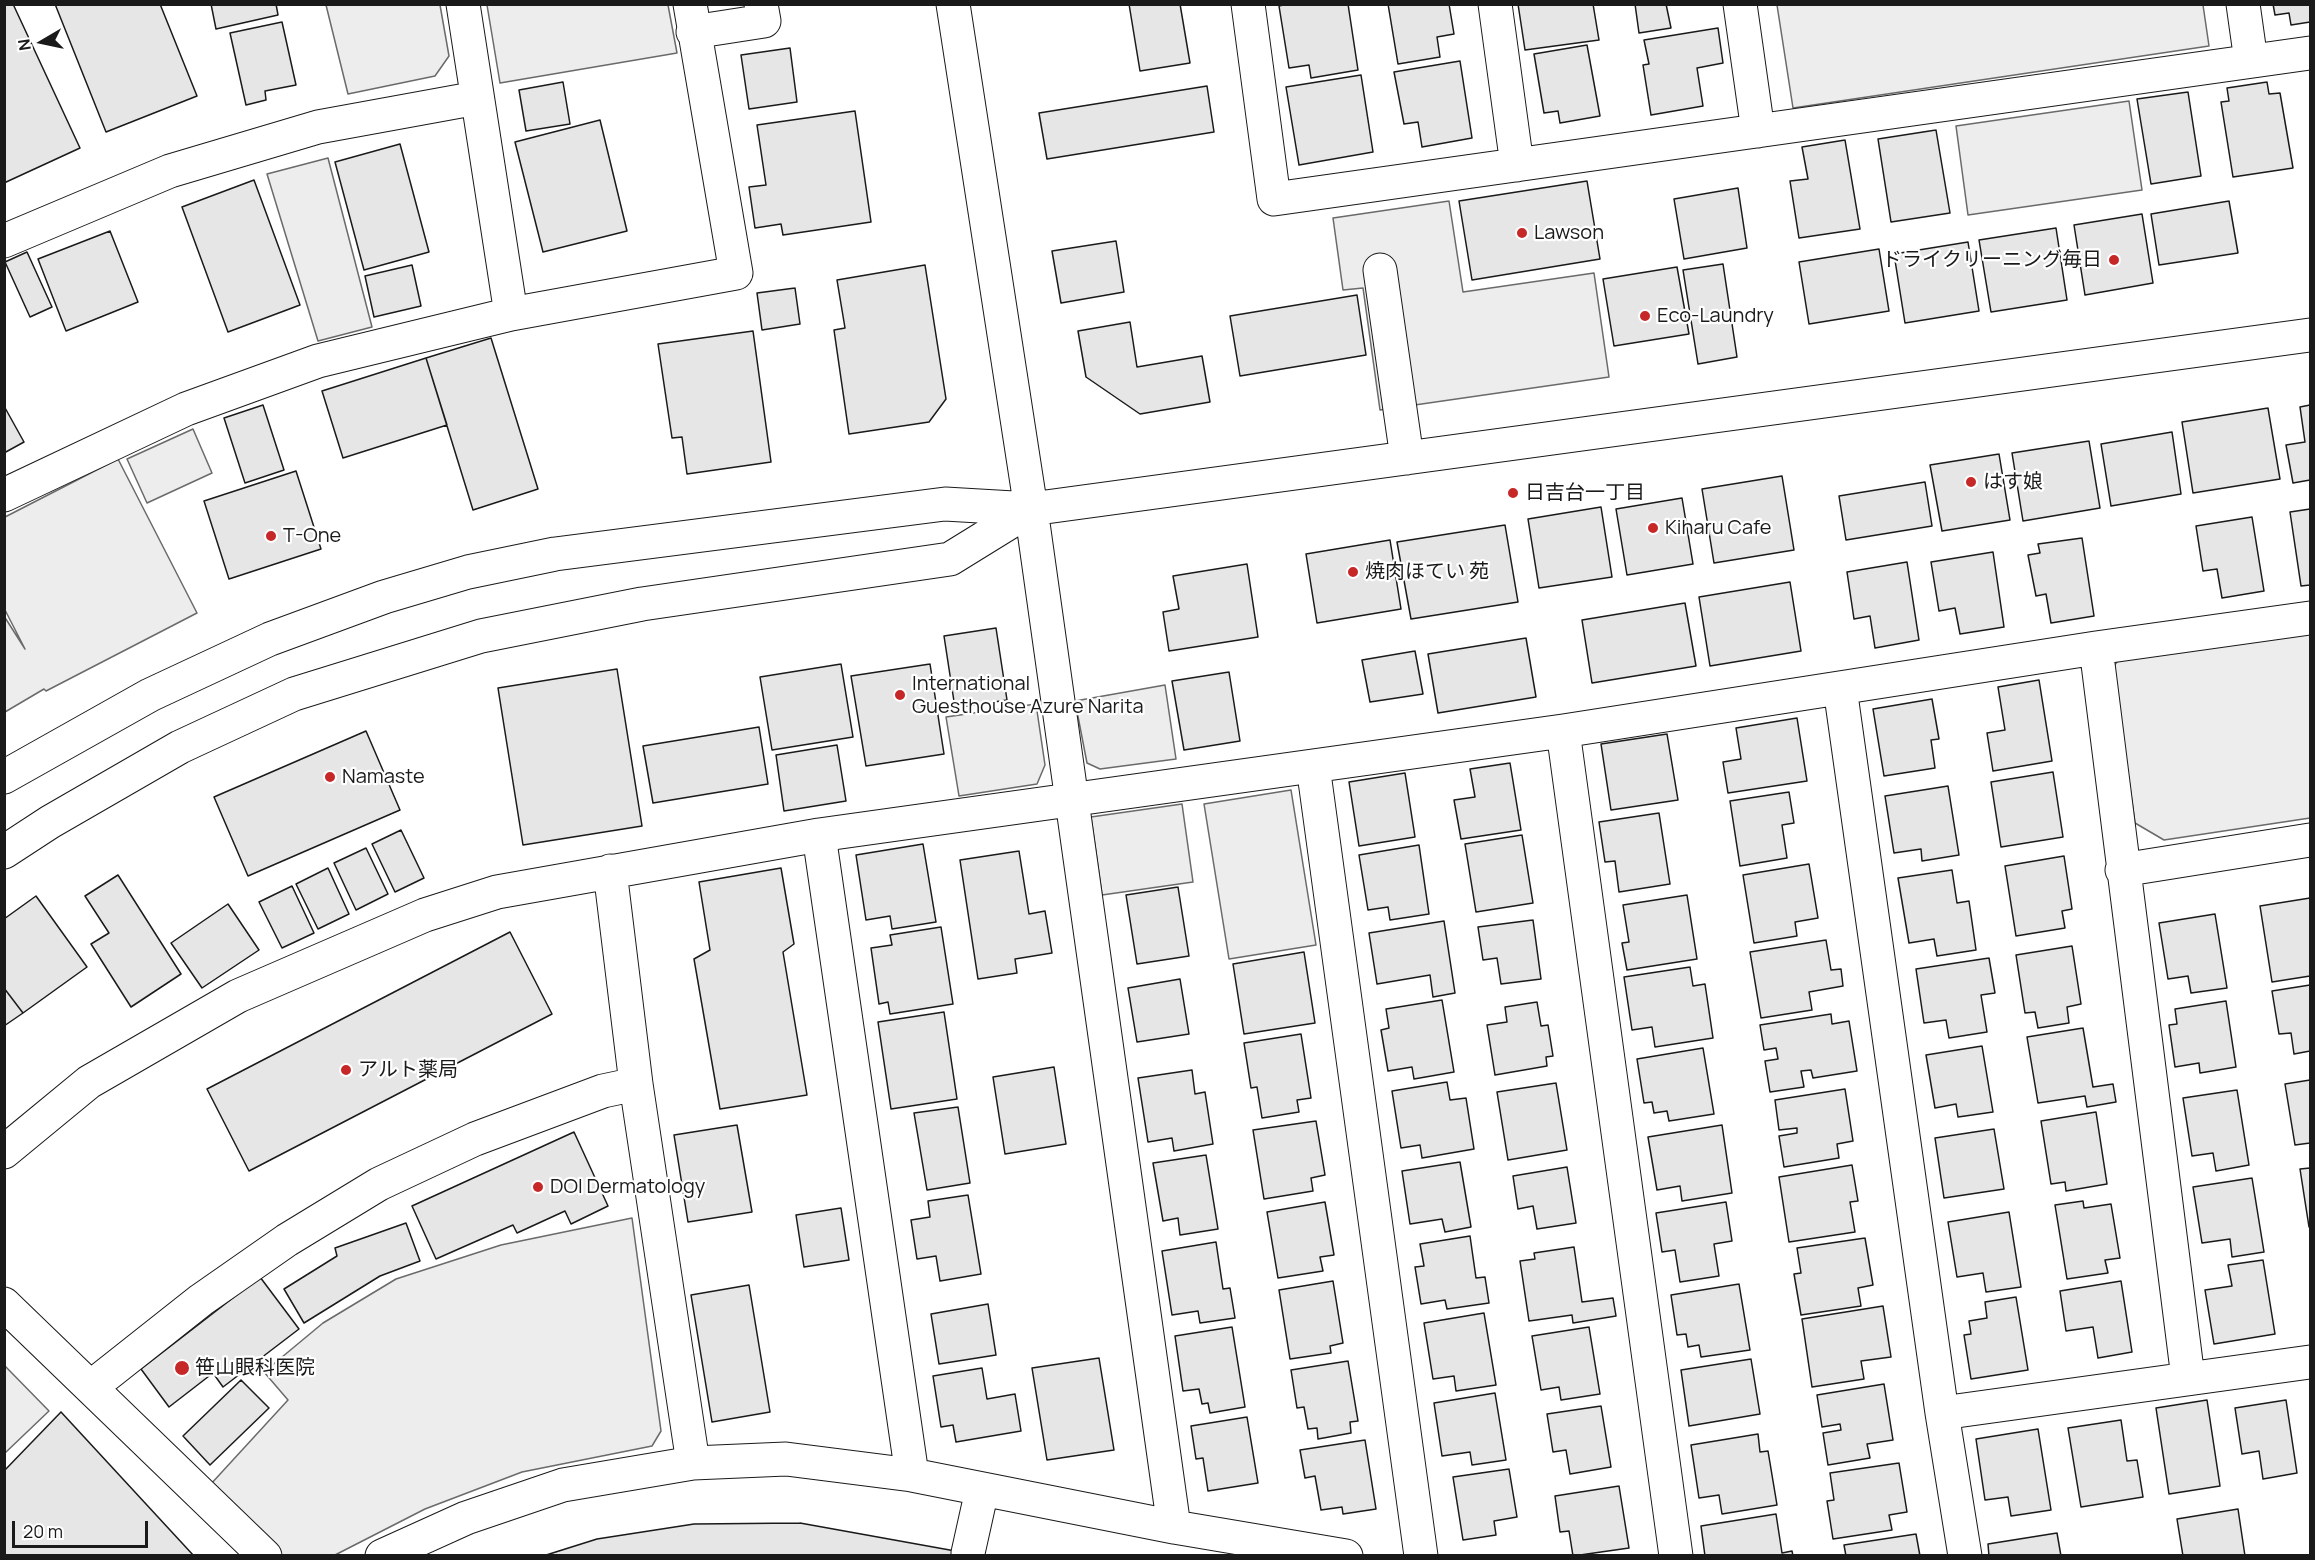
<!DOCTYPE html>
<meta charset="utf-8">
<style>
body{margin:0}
#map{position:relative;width:2315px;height:1560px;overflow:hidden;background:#fff;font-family:Manrope,sans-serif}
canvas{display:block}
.frame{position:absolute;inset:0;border:6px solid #1a1a1a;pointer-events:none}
.north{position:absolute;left:12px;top:12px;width:60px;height:60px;-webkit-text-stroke:4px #fff;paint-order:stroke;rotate:261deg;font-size:16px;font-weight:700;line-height:24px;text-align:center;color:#1a1a1a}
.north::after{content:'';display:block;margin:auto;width:21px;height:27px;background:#1a1a1a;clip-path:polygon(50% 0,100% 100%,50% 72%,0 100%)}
.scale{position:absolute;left:12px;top:1521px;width:136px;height:27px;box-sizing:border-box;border:3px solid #1a1a1a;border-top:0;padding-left:8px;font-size:18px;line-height:21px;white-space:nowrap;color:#1a1a1a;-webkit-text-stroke:4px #fff;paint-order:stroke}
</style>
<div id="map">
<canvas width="2315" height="1560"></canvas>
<div class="frame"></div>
<div class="north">N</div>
<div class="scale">20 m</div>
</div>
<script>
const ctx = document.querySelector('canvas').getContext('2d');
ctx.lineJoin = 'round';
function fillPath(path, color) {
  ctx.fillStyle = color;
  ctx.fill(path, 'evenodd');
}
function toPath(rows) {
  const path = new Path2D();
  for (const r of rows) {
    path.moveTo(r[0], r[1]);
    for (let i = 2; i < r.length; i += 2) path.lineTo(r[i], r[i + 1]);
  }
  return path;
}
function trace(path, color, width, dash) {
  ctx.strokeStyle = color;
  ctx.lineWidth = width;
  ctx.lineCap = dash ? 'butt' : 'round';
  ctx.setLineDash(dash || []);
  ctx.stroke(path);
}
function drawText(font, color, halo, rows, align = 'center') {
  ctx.font = font + ' Manrope,"Noto Sans JP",sans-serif';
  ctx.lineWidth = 4.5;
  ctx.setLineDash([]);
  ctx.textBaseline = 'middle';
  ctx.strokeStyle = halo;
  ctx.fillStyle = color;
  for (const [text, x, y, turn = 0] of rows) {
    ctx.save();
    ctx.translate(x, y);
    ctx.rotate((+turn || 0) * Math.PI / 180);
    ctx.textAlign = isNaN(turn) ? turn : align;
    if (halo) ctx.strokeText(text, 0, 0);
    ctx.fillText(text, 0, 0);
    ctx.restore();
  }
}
const built = toPath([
 [326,5,440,5,449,56,435,76,348,94,326,5],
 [487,5,668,5,677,53,500,83,487,5],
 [1777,5,2203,5,2209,46,1793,108,1777,5],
 [2129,101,2142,190,1968,215,1956,126,2129,101],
 [328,158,372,327,318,341,267,174,328,158],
 [1449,201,1463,292,1594,273,1609,377,1380,410,1363,288,1343,290,1333,218,1449,201],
 [193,429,212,473,147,503,127,459,193,429],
 [118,459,197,613,46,691,44,689,5,712,4,616,25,649,5,610,5,517,118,459],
 [2310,616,2310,818,2164,840,2135,823,2113,667,2134,641,2310,616],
 [1165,685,1176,759,1100,769,1087,763,1075,701,1165,685],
 [1036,704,1045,765,1037,784,959,796,946,717,1036,704],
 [1291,790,1316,945,1229,959,1204,804,1291,790],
 [1182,804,1193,882,1102,895,1091,817,1182,804],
 [632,1218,661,1431,652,1446,522,1472,425,1509,335,1555,282,1555,210,1485,288,1400,264,1372,323,1323,396,1279,501,1245,632,1218],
 [5,1366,49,1411,5,1453,5,1366]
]);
const building = toPath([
 [4,4,13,4,80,148,4,183,4,4],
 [55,4,160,4,197,96,106,132,55,4],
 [211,4,276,4,278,15,216,29,211,4],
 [1129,4,1180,4,1190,63,1140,71,1129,4],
 [1287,4,1348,4,1358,70,1311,78,1309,65,1289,68,1279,6,1287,4],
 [1388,4,1449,4,1454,34,1437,37,1440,57,1398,64,1388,4],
 [1518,4,1593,4,1599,40,1525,50,1518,4],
 [1635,4,1666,4,1671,28,1639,33,1635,4],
 [2273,4,2310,4,2310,22,2291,25,2289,13,2275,15,2273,4],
 [282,22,296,85,265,91,266,100,246,105,230,33,282,22],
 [1718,28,1723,63,1697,68,1703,106,1651,115,1643,65,1649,64,1644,40,1718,28],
 [1587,45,1600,116,1560,123,1558,111,1544,113,1534,54,1587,45],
 [790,48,797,102,749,109,741,55,790,48],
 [1460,61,1472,138,1422,147,1418,122,1404,124,1394,72,1460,61],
 [1361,75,1373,152,1299,165,1286,87,1361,75],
 [563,82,570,124,526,131,519,90,563,82],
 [2267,82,2269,94,2280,93,2293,168,2233,177,2221,102,2229,101,2227,88,2267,82],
 [1207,86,1214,132,1047,159,1039,113,1207,86],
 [2188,92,2201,176,2151,184,2137,99,2188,92],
 [855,111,871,222,783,235,781,224,755,228,749,187,766,185,757,125,855,111],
 [600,120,627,231,543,252,515,142,600,120],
 [1936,130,1950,213,1891,222,1878,139,1936,130],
 [1845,140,1860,229,1799,238,1790,181,1808,179,1802,147,1845,140],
 [400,144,429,252,364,270,335,162,400,144],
 [254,180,300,305,228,332,182,207,254,180],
 [1587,181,1600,259,1472,280,1459,201,1587,181],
 [1738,188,1747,248,1684,259,1674,199,1738,188],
 [2229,201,2238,253,2159,265,2151,214,2229,201],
 [2142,214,2153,283,2085,295,2074,225,2142,214],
 [2056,228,2067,300,1991,312,1979,240,2056,228],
 [110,231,138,302,66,331,38,259,110,231],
 [1116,241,1124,292,1061,303,1052,251,1116,241],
 [1968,242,1979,311,1905,323,1894,254,1968,242],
 [1879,249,1889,311,1809,324,1799,262,1879,249],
 [27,252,52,307,30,317,5,262,27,252],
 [1723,264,1737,357,1698,364,1683,270,1723,264],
 [412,265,421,306,374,317,365,276,412,265],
 [925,265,946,399,929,422,849,434,834,330,845,328,837,280,925,265],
 [1677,267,1689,334,1614,346,1603,279,1677,267],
 [795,288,800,324,762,330,757,293,795,288],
 [1357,295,1366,355,1240,376,1230,316,1357,295],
 [1130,322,1137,367,1202,356,1210,402,1140,414,1086,377,1078,331,1130,322],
 [753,331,771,462,687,474,682,437,672,438,658,344,753,331],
 [491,338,538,489,473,510,426,358,491,338],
 [426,358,447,425,343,458,322,391,426,358],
 [263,405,284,470,245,483,224,418,263,405],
 [2310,405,2310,480,2293,483,2286,445,2305,442,2300,407,2310,405],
 [4,406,24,442,4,453,4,406],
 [2268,408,2280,479,2193,493,2182,422,2268,408],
 [2172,432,2181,494,2111,506,2101,444,2172,432],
 [2089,441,2100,508,2023,521,2012,453,2089,441],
 [1999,454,2010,520,1942,531,1930,465,1999,454],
 [296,471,321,549,229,579,204,501,296,471],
 [1782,476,1794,550,1714,563,1702,489,1782,476],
 [1925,482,1932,526,1846,540,1839,496,1925,482],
 [1682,498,1693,564,1627,575,1616,509,1682,498],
 [1601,507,1612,577,1539,588,1528,519,1601,507],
 [2310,509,2310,585,2301,586,2290,512,2310,509],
 [2252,517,2264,591,2222,598,2217,569,2203,571,2196,526,2252,517],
 [1505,525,1518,602,1411,619,1397,542,1505,525],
 [2082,538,2094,616,2051,623,2046,594,2036,596,2028,555,2040,553,2038,544,2082,538],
 [1390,540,1401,609,1317,623,1306,554,1390,540],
 [1993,552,2004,627,1960,634,1955,608,1939,611,1931,562,1993,552],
 [1907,562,1919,640,1875,648,1870,616,1854,619,1847,572,1907,562],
 [1247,564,1258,637,1169,651,1163,612,1179,609,1173,576,1247,564],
 [1790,582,1801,651,1710,666,1699,597,1790,582],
 [1685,603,1696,666,1592,683,1582,620,1685,603],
 [996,628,1007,700,955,708,944,636,996,628],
 [1526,638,1536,697,1438,713,1428,654,1526,638],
 [1415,651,1423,694,1370,702,1362,660,1415,651],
 [841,664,853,737,772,750,760,677,841,664],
 [930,664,944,754,866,766,851,676,930,664],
 [617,669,642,826,523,845,498,688,617,669],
 [1229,672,1240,741,1184,750,1172,681,1229,672],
 [2039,680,2052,761,1993,771,1987,733,2005,730,1998,687,2039,680],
 [1932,699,1939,739,1931,740,1935,768,1884,776,1873,709,1932,699],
 [1797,718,1807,781,1728,793,1723,762,1741,759,1736,728,1797,718],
 [759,727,768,784,653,803,643,746,759,727],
 [366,731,400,810,248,876,214,797,366,731],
 [1667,734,1678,800,1611,810,1601,744,1667,734],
 [837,745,846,801,784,811,776,755,837,745],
 [1510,763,1521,830,1461,839,1454,800,1475,797,1470,769,1510,763],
 [2053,772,2063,837,2001,847,1991,782,2053,772],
 [1405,773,1415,837,1359,846,1349,782,1405,773],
 [1948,786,1959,855,1922,861,1921,849,1894,853,1885,796,1948,786],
 [1789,792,1794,823,1782,825,1787,858,1740,866,1730,801,1789,792],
 [1659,813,1670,884,1619,892,1615,861,1605,862,1599,822,1659,813],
 [401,830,424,878,395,892,372,844,401,830],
 [1522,835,1533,903,1476,912,1465,844,1522,835],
 [923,844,936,922,892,929,890,916,866,920,856,855,923,844],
 [1419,845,1429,914,1390,920,1388,907,1368,910,1359,855,1419,845],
 [366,848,388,894,356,910,334,863,366,848],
 [1019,851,1029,914,1045,911,1052,953,1015,959,1017,973,978,979,960,860,1019,851],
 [2064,856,2072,909,2062,911,2065,928,2016,936,2005,866,2064,856],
 [1809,864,1818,918,1795,922,1797,936,1754,943,1743,875,1809,864],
 [328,868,349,914,318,929,296,884,328,868],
 [781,868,794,944,783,952,807,1095,720,1109,694,959,710,950,699,882,781,868],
 [1952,870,1957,903,1969,901,1976,950,1937,956,1934,939,1909,943,1898,878,1952,870],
 [118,875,181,974,131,1007,91,944,109,933,85,896,118,875],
 [292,886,314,933,282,948,259,902,292,886],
 [1178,887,1189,956,1137,964,1126,895,1178,887],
 [1687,895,1697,959,1627,970,1622,943,1629,942,1623,905,1687,895],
 [36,896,87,967,23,1013,4,988,4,919,36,896],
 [2310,898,2310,976,2272,982,2260,906,2310,898],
 [228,904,259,950,202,988,171,943,228,904],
 [2215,914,2227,988,2191,993,2188,976,2168,979,2159,923,2215,914],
 [1533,920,1541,979,1501,984,1497,958,1483,960,1478,927,1533,920],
 [1444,921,1455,993,1433,997,1430,975,1377,984,1369,933,1444,921],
 [941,927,953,1004,890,1014,888,1002,879,1004,871,948,892,945,890,935,941,927],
 [510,932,552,1014,249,1171,207,1089,510,932],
 [1826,940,1831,970,1841,969,1843,986,1809,992,1812,1010,1761,1018,1750,952,1826,940],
 [2072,946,2081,1004,2067,1007,2069,1023,2038,1028,2035,1012,2025,1013,2016,955,2072,946],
 [1304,952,1315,1023,1244,1034,1233,964,1304,952],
 [1989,958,1995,993,1981,995,1987,1032,1949,1038,1946,1020,1924,1023,1916,969,1989,958],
 [1690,967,1693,986,1705,984,1713,1038,1655,1047,1652,1027,1632,1030,1624,977,1690,967],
 [1180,979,1189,1034,1137,1042,1128,988,1180,979],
 [2310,985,2310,1051,2294,1054,2291,1033,2279,1034,2272,991,2310,985],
 [4,988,23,1013,4,1026,4,988],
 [1442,1000,1454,1072,1414,1079,1412,1067,1388,1071,1381,1030,1389,1028,1386,1009,1442,1000],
 [2226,1001,2236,1067,2200,1073,2199,1063,2175,1067,2169,1025,2177,1024,2175,1009,2226,1001],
 [1537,1002,1541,1026,1548,1025,1553,1056,1546,1057,1547,1066,1495,1075,1487,1025,1507,1022,1505,1007,1537,1002],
 [944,1012,957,1099,891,1109,878,1022,944,1012],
 [1831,1014,1832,1024,1849,1021,1857,1071,1813,1078,1811,1070,1801,1071,1804,1087,1770,1092,1765,1061,1778,1059,1776,1048,1764,1050,1760,1025,1831,1014],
 [2083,1028,2093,1087,2113,1084,2116,1102,2087,1107,2085,1096,2038,1103,2027,1037,2083,1028],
 [1301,1034,1311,1098,1297,1100,1299,1112,1262,1118,1257,1087,1251,1088,1244,1043,1301,1034],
 [1982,1046,1993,1112,1958,1117,1956,1104,1935,1108,1926,1055,1982,1046],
 [1703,1048,1714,1114,1669,1121,1667,1111,1654,1113,1652,1102,1644,1103,1637,1059,1703,1048],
 [1054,1067,1066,1144,1005,1154,993,1077,1054,1067],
 [1192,1070,1195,1094,1205,1092,1213,1144,1174,1151,1172,1138,1148,1142,1138,1078,1192,1070],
 [2310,1080,2310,1143,2295,1145,2285,1084,2310,1080],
 [1447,1082,1450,1100,1466,1098,1474,1149,1422,1158,1420,1145,1401,1148,1392,1091,1447,1082],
 [1556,1083,1567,1150,1508,1160,1497,1092,1556,1083],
 [1845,1089,1853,1141,1837,1144,1839,1158,1784,1167,1779,1136,1797,1133,1797,1128,1779,1130,1775,1100,1845,1089],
 [2237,1090,2249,1165,2216,1171,2213,1153,2192,1156,2183,1098,2237,1090],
 [958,1107,970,1183,927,1190,914,1113,958,1107],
 [2096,1112,2107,1184,2066,1191,2065,1182,2051,1184,2041,1121,2096,1112],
 [1316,1121,1325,1175,1311,1178,1313,1191,1264,1199,1253,1130,1316,1121],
 [737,1125,752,1212,688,1222,674,1135,737,1125],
 [1722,1125,1732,1193,1682,1201,1680,1186,1657,1190,1648,1137,1722,1125],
 [1994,1129,2004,1189,1944,1198,1935,1138,1994,1129],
 [574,1132,608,1206,571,1224,565,1211,517,1233,513,1225,436,1259,412,1206,574,1132],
 [1206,1155,1218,1229,1180,1235,1178,1218,1163,1221,1153,1163,1206,1155],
 [1460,1162,1471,1227,1445,1232,1442,1219,1410,1224,1402,1171,1460,1162],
 [1852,1165,1858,1201,1850,1202,1855,1232,1789,1242,1779,1177,1852,1165],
 [1567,1167,1576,1223,1537,1229,1533,1206,1518,1209,1513,1176,1567,1167],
 [2310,1168,2310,1227,2309,1227,2300,1169,2310,1168],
 [2252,1178,2264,1252,2232,1257,2230,1239,2202,1243,2193,1187,2252,1178],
 [968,1195,981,1274,940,1281,936,1256,917,1259,911,1220,930,1217,928,1201,968,1195],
 [2083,1201,2084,1208,2111,1204,2120,1258,2105,1260,2108,1273,2067,1279,2055,1205,2083,1201],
 [1325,1202,1334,1255,1320,1257,1323,1271,1278,1278,1267,1212,1325,1202],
 [1726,1202,1732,1241,1714,1244,1719,1276,1680,1282,1675,1250,1662,1252,1656,1213,1726,1202],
 [841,1208,849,1260,804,1267,796,1215,841,1208],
 [2009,1212,2021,1287,1986,1292,1983,1273,1957,1277,1948,1222,2009,1212],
 [406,1223,420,1261,380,1276,304,1323,284,1289,337,1256,335,1248,406,1223],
 [1470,1236,1476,1278,1485,1277,1489,1303,1447,1309,1445,1300,1421,1304,1415,1267,1424,1266,1420,1244,1470,1236],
 [1865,1238,1873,1285,1858,1288,1861,1306,1801,1315,1794,1274,1801,1273,1797,1248,1865,1238],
 [1216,1242,1223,1289,1230,1288,1235,1318,1200,1323,1198,1311,1172,1315,1162,1251,1216,1242],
 [1574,1247,1582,1302,1613,1298,1616,1316,1573,1323,1572,1315,1529,1321,1520,1261,1535,1259,1534,1253,1574,1247],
 [2263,1260,2275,1334,2214,1344,2205,1290,2232,1286,2228,1265,2263,1260],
 [260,1277,299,1329,223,1387,213,1373,169,1407,141,1369,260,1277],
 [1333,1281,1343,1343,1330,1346,1331,1353,1290,1359,1279,1290,1333,1281],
 [2121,1281,2132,1352,2098,1358,2093,1327,2066,1331,2060,1291,2121,1281],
 [1739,1284,1750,1350,1701,1357,1699,1345,1688,1347,1686,1334,1677,1335,1671,1295,1739,1284],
 [749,1285,770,1412,712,1422,691,1295,749,1285],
 [2016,1297,2028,1370,1971,1379,1964,1335,1971,1334,1969,1321,1987,1318,1985,1302,2016,1297],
 [988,1304,996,1355,939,1364,931,1314,988,1304],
 [1883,1306,1891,1357,1861,1361,1864,1379,1812,1387,1802,1319,1883,1306],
 [1484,1313,1496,1385,1456,1391,1454,1376,1433,1379,1424,1323,1484,1313],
 [1232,1327,1245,1407,1210,1413,1208,1403,1202,1404,1199,1389,1183,1391,1175,1336,1232,1327],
 [1589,1327,1600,1394,1561,1400,1559,1387,1541,1390,1532,1336,1589,1327],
 [1099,1358,1114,1450,1047,1460,1032,1368,1099,1358],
 [1751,1359,1760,1414,1689,1426,1681,1370,1751,1359],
 [1348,1361,1358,1421,1350,1422,1351,1433,1318,1439,1317,1428,1308,1429,1304,1407,1297,1408,1291,1370,1348,1361],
 [982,1368,987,1399,1015,1394,1021,1431,956,1442,953,1425,941,1427,933,1376,982,1368],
 [241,1380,269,1408,210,1465,183,1436,241,1380],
 [1884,1384,1893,1440,1867,1444,1870,1458,1828,1465,1823,1433,1841,1430,1840,1424,1822,1427,1817,1395,1884,1384],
 [1495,1393,1506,1460,1472,1465,1470,1452,1442,1456,1434,1403,1495,1393],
 [2207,1400,2220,1486,2169,1494,2156,1408,2207,1400],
 [2286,1400,2297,1473,2263,1479,2259,1451,2242,1454,2235,1408,2286,1400],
 [1601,1406,1611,1467,1570,1474,1566,1450,1553,1452,1547,1414,1601,1406],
 [61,1412,194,1556,4,1556,4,1471,61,1412],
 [1247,1417,1258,1483,1208,1491,1203,1458,1196,1459,1191,1426,1247,1417],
 [2121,1420,2127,1461,2137,1460,2143,1497,2081,1507,2068,1428,2121,1420],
 [2038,1429,2051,1510,2011,1516,2008,1497,1985,1500,1976,1439,2038,1429],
 [1758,1434,1760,1452,1768,1451,1777,1505,1722,1514,1719,1495,1699,1498,1691,1445,1758,1434],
 [1365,1440,1376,1509,1343,1514,1342,1507,1321,1510,1315,1476,1305,1478,1300,1450,1365,1440],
 [1899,1463,1907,1512,1889,1515,1892,1530,1833,1539,1827,1501,1834,1500,1830,1473,1899,1463],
 [1509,1469,1517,1517,1494,1521,1496,1535,1463,1540,1453,1477,1509,1469],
 [1619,1486,1629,1548,1573,1556,1569,1531,1560,1532,1555,1496,1619,1486],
 [2238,1509,2245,1556,2183,1556,2177,1519,2238,1509],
 [1776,1514,1782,1553,1792,1551,1793,1556,1705,1556,1701,1526,1776,1514],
 [800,1523,983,1556,543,1556,597,1539,694,1524,800,1523],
 [2057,1533,2061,1556,1989,1556,1988,1544,2057,1533],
 [1916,1534,1920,1556,1846,1556,1844,1545,1916,1534]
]);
const minor = toPath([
 [463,4,511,314],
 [953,4,1031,509,1174,1527],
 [1248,4,1274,199,2310,53],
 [1495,4,1517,165],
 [1740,4,1758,131],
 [2243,4,2251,61],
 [693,32,764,21,761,4],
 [4,241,170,171,318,127,477,98],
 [1380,270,1407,458],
 [4,495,186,409,318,361,511,314,736,273,690,4],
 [2096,648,2188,1378],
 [1840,688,1942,1413,1965,1556],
 [1563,731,1676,1556],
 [1313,766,1421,1556],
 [4,777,150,695,270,639,384,597,468,572,555,554,945,504,1031,509,2310,335],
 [819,835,912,1475],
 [4,852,50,822,180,747,294,694,481,636,642,604,950,559,1031,509],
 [2122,870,2310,840],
 [610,871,636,1084,693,1463],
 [4,1152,89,1082,238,996,425,915,497,892,819,835,1563,731,2096,648,2310,618],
 [4,1304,265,1556],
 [91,1387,201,1300,287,1240,379,1184,475,1139,603,1091,636,1084],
 [1942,1413,2310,1362],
 [968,1553,982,1490],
 [382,1556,466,1518,563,1485,693,1463,786,1459,912,1475,1174,1527,1346,1556]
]);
const markers = [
 [1522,233,6,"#c62828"],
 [2114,260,6,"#c62828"],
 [1645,316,6,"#c62828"],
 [1971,482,6,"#c62828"],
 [1513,493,6,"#c62828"],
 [1653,528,6,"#c62828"],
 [271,536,6,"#c62828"],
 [1353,572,6,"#c62828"],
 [900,695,6,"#c62828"],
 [330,777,6,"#c62828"],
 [346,1070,6,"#c62828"],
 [538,1187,6,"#c62828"],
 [182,1368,8,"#c62828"]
];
const poiNames = [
 ["Lawson",1534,233],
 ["ドライクリーニング毎日",2102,260,"right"],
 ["Eco-Laundry",1657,316],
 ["はす娘",1983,482],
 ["日吉台一丁目",1525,493],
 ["Kiharu Cafe",1665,528],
 ["T-One",283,536],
 ["焼肉ほてい 苑",1365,572],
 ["International",912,684],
 ["Guesthouse Azure Narita",912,707],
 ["Namaste",342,777],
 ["アルト薬局",358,1070],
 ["DOI Dermatology",550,1187],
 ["笹山眼科医院",195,1368]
];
fillPath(built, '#ededed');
trace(built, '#6a6a6a', 1.5);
fillPath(building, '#e6e6e6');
trace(building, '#1a1a1a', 1.5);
trace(minor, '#1a1a1a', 35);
trace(minor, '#fff', 33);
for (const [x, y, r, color] of markers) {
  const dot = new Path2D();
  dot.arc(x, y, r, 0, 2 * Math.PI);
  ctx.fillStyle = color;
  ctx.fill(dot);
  trace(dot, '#fff', 2);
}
drawText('20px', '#1a1a1a', '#fff', poiNames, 'left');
</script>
